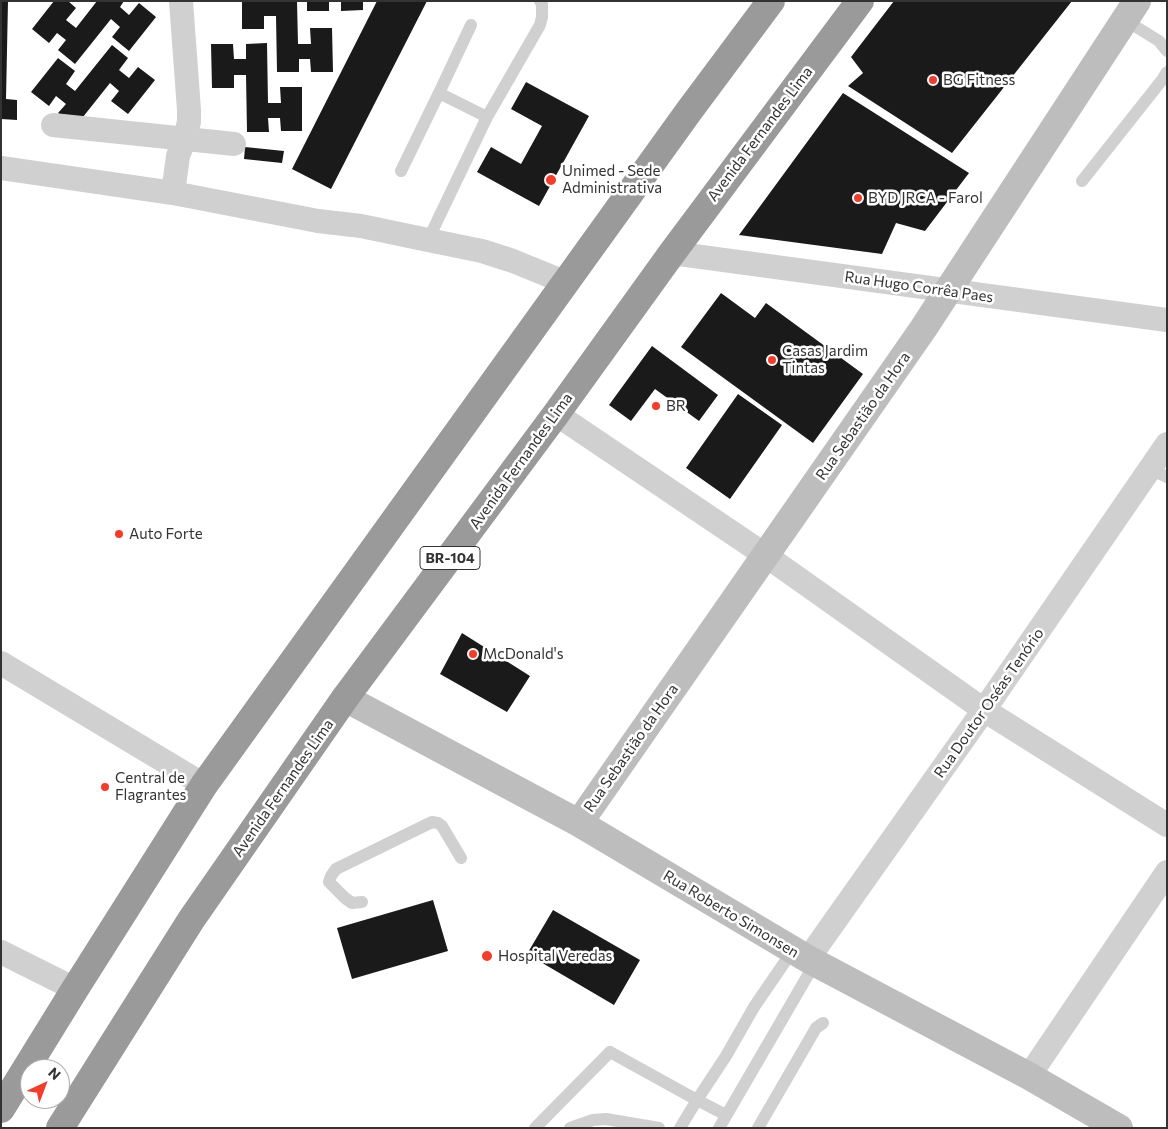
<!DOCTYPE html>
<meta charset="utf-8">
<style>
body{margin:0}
#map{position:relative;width:1168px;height:1129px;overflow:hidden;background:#fff;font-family:Commissioner,sans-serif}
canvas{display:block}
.frame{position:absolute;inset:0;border:2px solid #333;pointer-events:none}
.north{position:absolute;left:20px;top:1059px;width:50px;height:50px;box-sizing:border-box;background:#fff;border:1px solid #adadad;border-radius:50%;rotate:43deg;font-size:14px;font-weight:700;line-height:20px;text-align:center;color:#333}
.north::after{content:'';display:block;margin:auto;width:18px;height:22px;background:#f53c2a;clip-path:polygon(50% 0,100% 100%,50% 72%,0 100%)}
</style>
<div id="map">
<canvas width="1168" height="1129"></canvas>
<div class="frame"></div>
<div class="north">N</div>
</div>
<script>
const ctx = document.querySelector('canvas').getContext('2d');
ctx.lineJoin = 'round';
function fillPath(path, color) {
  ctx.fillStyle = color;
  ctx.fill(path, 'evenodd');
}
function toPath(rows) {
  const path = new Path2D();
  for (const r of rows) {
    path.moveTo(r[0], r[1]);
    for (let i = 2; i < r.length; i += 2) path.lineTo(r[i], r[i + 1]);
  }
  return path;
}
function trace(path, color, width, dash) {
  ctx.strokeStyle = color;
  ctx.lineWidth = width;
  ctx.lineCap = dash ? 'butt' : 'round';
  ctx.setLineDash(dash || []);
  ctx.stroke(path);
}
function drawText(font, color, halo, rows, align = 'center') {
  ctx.font = font + ' Commissioner,sans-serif';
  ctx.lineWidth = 5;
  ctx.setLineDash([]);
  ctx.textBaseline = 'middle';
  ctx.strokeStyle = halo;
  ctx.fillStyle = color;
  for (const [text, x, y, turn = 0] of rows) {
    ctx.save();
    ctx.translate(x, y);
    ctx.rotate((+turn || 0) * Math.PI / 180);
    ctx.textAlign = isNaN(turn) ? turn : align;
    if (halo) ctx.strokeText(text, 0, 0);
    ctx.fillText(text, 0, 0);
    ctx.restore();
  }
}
const building = toPath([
 [1,1,8,1,6,99,17,100,17,120,1,119],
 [54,1,68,1,76,8,66,20,76,28,97,1,124,1,120,7,129,15,139,3,156,17,129,51,112,37,120,27,111,19,75,64,58,50,66,40,57,33,49,43,32,29],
 [242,1,297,1,298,44,311,44,310,28,332,28,333,72,311,72,310,59,299,59,299,72,277,72,276,16,264,16,264,29,242,29],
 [307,1,329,1,329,11,307,11],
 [341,1,363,1,363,10,341,11],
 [377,1,427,1,331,189,292,169],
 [894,1,1072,1,952,153,848,86,863,73,851,57],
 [267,43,268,103,281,103,280,87,302,87,302,131,281,131,280,118,268,118,269,132,247,132,246,75,234,75,234,88,212,88,211,44,233,44,234,59,246,59,246,44],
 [112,45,128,58,119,70,129,78,138,67,155,80,128,114,111,101,119,91,110,83,75,127,58,113,66,104,56,96,49,106,31,92,58,58,75,71,66,84,75,91],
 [526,82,589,116,539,206,477,172,491,147,521,164,542,126,511,109],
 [843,93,969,173,925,231,896,223,882,254,739,235],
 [245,147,284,151,282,163,244,159],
 [721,293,755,318,766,303,863,374,813,443,681,347],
 [652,346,718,395,699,421,655,389,631,421,609,405],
 [738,394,782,425,730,499,686,468],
 [462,633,530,676,507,712,440,674],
 [433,900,448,951,352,979,337,928],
 [553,910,640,960,614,1005,527,954]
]);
const lane = toPath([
 [1125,20,1159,41,1167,51],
 [471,25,439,93,487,117],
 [401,171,439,93],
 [1082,181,1162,80,1167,72],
 [428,240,487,117,540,25,542,17,542,4,540,1],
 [1150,469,1167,477],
 [362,902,352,903,345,898,329,882,331,876,336,869,432,822,438,823,442,826,461,858],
 [535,1128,610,1052,697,1100,726,1115],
 [570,1128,593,1120,606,1119,659,1128],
 [680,1128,697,1100,726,1056,754,1007,793,950],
 [719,1128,815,963],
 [758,1128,816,1028,823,1023]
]);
const street = toPath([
 [53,125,234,144],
 [1,168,173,193,318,221,361,226,428,240,482,251,513,261,567,283],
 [173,193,178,156,184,140,189,122,189,110,181,1],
 [672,253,1167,320],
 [556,414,765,555,984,710,1167,825],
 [1,663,204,785],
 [1,952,75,989],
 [808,959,984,710,1167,444],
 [1029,1076,1167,872]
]);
const secondary = toPath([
 [345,698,579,823,808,959,1029,1076,1119,1128],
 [579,823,923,329,1137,1]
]);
const highway = toPath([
 [1,1109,75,989,204,785,689,111,771,1],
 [60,1128,191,920,345,698,556,414,672,253,860,1]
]);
const markers = [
 [933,80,5,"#f53c2a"],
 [551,180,6,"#f53c2a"],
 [858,198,5,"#f53c2a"],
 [772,360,5,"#f53c2a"],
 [656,406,5,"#f53c2a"],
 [119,534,5,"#f53c2a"],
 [473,654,5,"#f53c2a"],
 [105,787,5,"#f53c2a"],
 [487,956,6,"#f53c2a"]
];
const shields = [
 [450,558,60]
];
const shieldNames = [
 ["BR-104",450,558]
];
const poiNames = [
 ["BG Fitness",943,80],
 ["Unimed - Sede",562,171],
 ["Administrativa",562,188],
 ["BYD JRCA - Farol",868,198],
 ["Casas Jardim",782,351],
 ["Tintas",782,368],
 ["BR",666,406],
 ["Auto Forte",129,534],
 ["McDonald's",483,654],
 ["Central de",115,778],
 ["Flagrantes",115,795],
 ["Hospital Veredas",498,956]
];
const streetNames = [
 ["Avenida Fernandes Lima",760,134,-53],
 ["Rua Hugo Corrêa Paes",919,287,8],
 ["Rua Sebastião da Hora",863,416,-55],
 ["Avenida Fernandes Lima",521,461,-54],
 ["Rua Doutor Oséas Tenório",989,703,-55],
 ["Rua Sebastião da Hora",631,748,-55],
 ["Avenida Fernandes Lima",283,788,-55],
 ["Rua Roberto Simonsen",731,914,31]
];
fillPath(building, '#1a1a1a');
trace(lane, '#d0d0d0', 12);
trace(street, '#d0d0d0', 24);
trace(secondary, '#bdbdbd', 28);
trace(highway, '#9a9a9a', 28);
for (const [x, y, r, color] of markers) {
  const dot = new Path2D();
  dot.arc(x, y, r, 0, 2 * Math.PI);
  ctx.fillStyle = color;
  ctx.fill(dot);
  trace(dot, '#fff', 2);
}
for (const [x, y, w] of shields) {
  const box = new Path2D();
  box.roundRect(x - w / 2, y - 11.5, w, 23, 4);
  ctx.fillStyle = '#fff';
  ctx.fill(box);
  trace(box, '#333', 1);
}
drawText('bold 14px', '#333', null, shieldNames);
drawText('15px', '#333', '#fff', poiNames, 'left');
drawText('15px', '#333', '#fff', streetNames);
</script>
